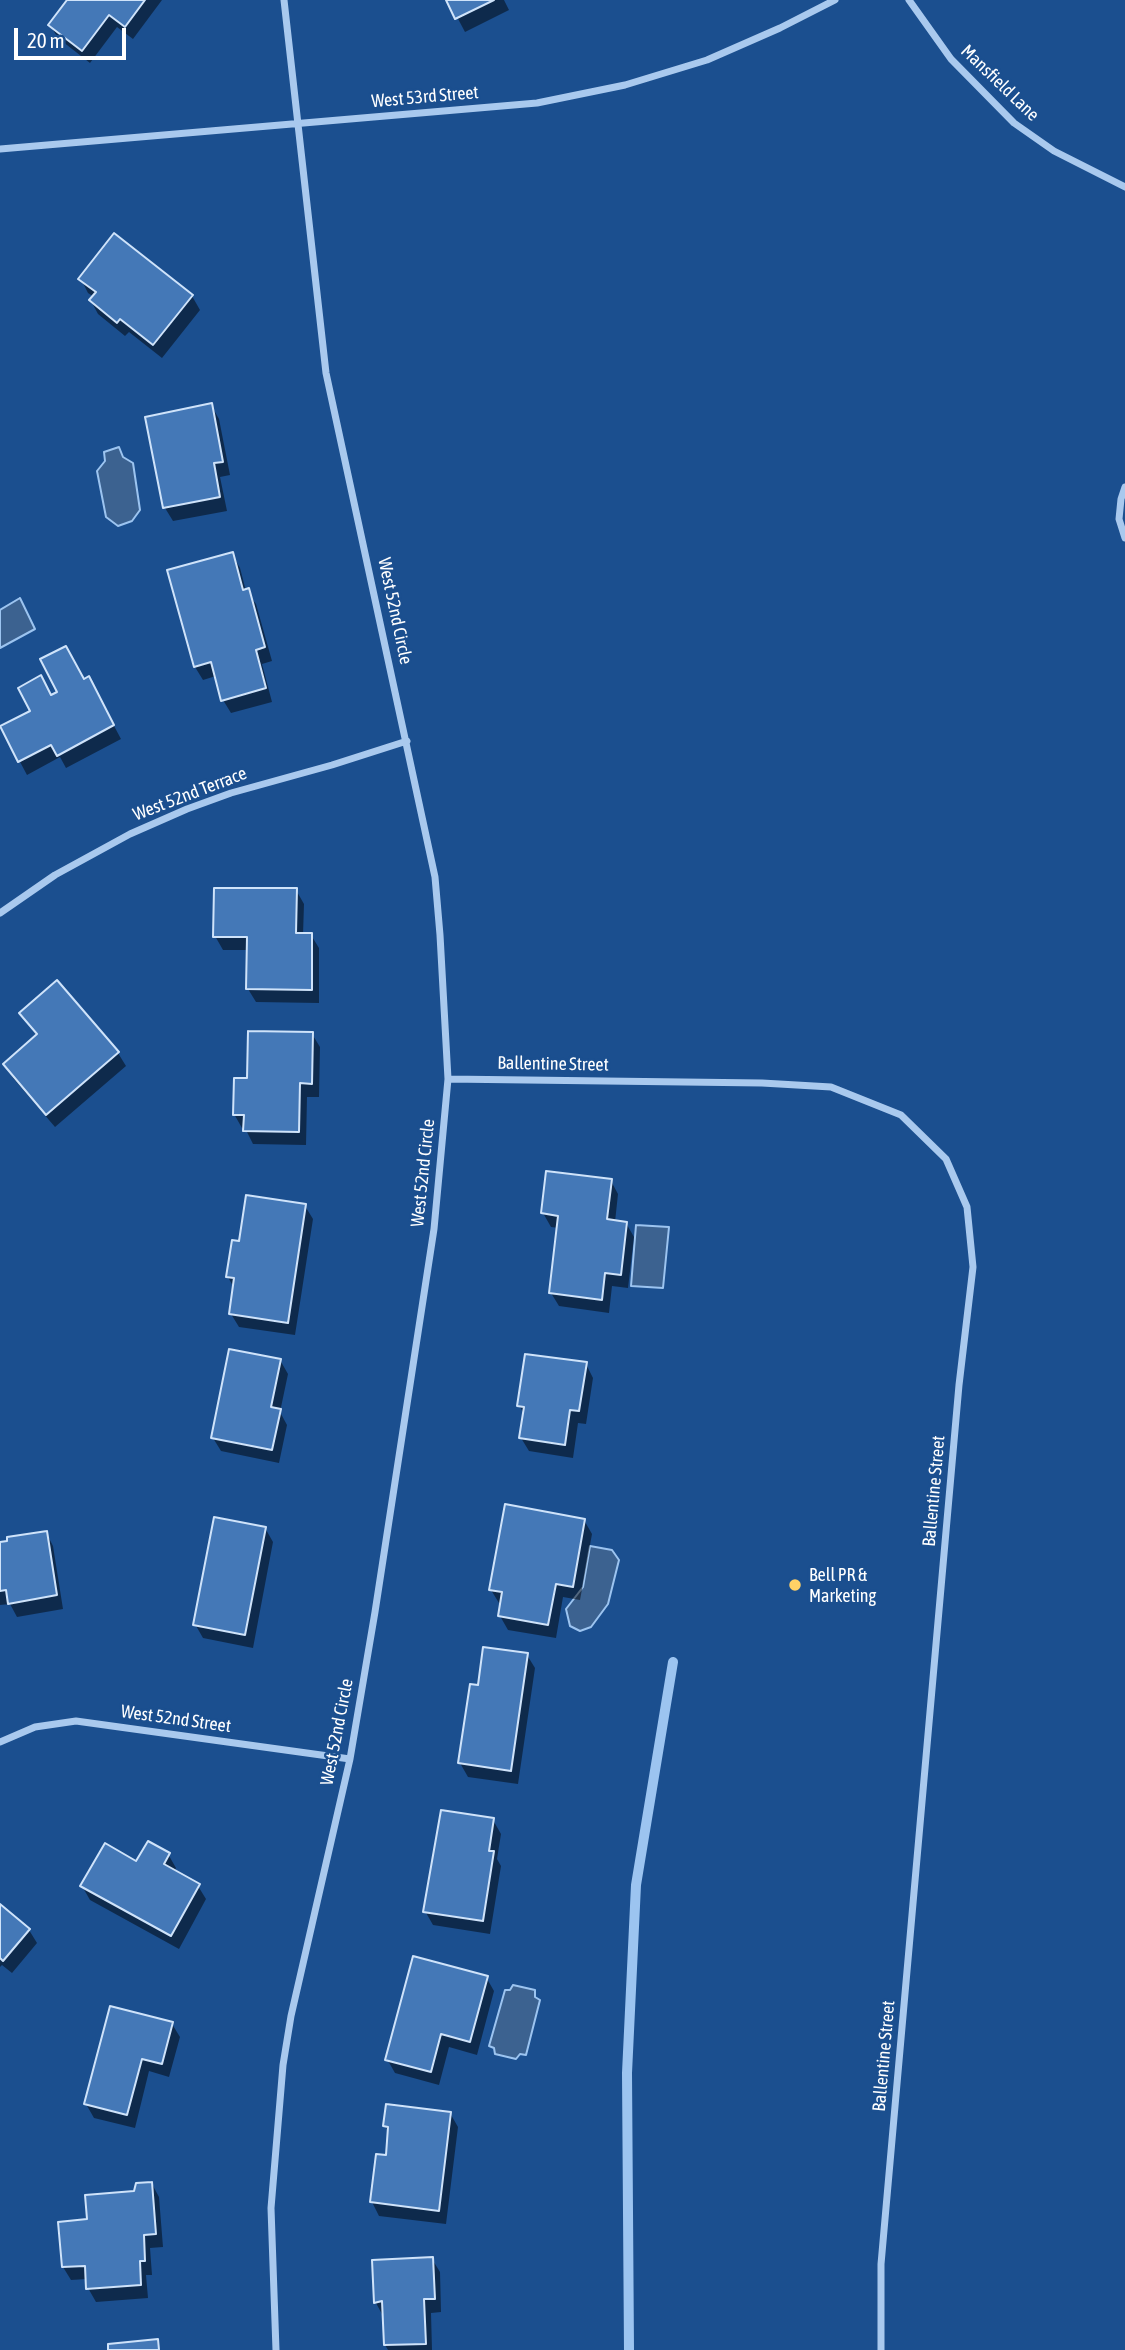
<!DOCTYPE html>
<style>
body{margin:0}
#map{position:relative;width:1125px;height:2350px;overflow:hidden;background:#1b4f8f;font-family:"Asap Condensed",sans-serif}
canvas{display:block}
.scale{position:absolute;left:14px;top:28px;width:112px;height:32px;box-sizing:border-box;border:4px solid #fff;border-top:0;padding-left:9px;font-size:21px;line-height:24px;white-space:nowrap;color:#fff;-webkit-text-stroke:5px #1b4f8f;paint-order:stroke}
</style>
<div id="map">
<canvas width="1125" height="2350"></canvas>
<div class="scale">20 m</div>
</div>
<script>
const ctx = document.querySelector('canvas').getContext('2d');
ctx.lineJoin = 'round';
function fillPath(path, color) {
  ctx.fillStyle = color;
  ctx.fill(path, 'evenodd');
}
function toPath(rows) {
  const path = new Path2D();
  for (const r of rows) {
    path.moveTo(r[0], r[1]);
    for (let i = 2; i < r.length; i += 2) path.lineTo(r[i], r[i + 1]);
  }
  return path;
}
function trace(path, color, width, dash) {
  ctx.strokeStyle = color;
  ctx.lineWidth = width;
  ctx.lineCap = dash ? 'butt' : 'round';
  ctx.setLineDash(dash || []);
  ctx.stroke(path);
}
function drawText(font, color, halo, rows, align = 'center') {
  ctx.font = font + ' "Asap Condensed",sans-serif';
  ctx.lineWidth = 5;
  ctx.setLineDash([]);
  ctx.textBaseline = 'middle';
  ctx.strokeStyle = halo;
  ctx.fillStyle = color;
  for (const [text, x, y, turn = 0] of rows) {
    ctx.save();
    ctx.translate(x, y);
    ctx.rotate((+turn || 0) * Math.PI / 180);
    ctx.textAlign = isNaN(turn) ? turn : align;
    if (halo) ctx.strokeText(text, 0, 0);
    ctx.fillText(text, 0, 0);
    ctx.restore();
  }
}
const water = toPath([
 [119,447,123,457,133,463,140,510,132,521,118,526,106,517,97,471,105,461,104,452,119,447],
 [20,598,35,629,0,648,0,610,20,598],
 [636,1225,669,1227,663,1288,631,1286,636,1225],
 [590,1546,612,1550,619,1560,608,1604,591,1627,580,1631,570,1626,566,1609,583,1587,590,1546],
 [513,1985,535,1990,535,1997,540,2000,526,2055,520,2054,516,2059,495,2054,494,2048,489,2046,505,1990,510,1990,513,1985]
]);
const shadow = toPath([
 [69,0,162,0,133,39,117,27,90,63,58,38,50,25],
 [448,0,504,0,509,10,465,32],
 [81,279,192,296,200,310,162,358,129,332,125,336,98,314,91,301,94,297,88,293],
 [211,405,219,419,230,475,220,477,227,511,173,521,165,508,147,418],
 [232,554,240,568,246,591,256,604,272,661,262,664,272,702,231,713,223,700,216,676,203,680,195,667],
 [96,692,121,739,66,768,60,757,27,775,2,728,32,712,51,697],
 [296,890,304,904,303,935,311,935,319,948,319,1003,256,1002,248,989,248,950,223,950,215,936],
 [21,1013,118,1053,126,1066,55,1127,13,1078,5,1064,37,1036],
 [312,1034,320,1047,319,1097,307,1097,306,1145,253,1144,245,1128,242,1128,234,1114,249,1080],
 [611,1181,618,1194,615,1222,626,1223,634,1237,628,1288,612,1286,609,1313,559,1306,551,1293,559,1228,551,1227,543,1213],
 [305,1206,313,1219,295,1335,239,1327,231,1314,234,1288,228,1277,241,1243],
 [280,1360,288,1374,280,1412,287,1425,279,1463,221,1451,213,1438],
 [586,1364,593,1378,586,1424,578,1423,573,1458,529,1451,521,1438,524,1414,519,1405],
 [584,1520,592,1534,580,1600,563,1597,556,1638,508,1630,500,1616,502,1604,499,1603,491,1590],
 [265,1528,273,1542,253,1648,203,1638,195,1624],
 [46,1532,53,1546,63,1609,17,1617,10,1604,0,1605,0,1544],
 [527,1655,535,1668,518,1784,468,1777,460,1763,479,1687],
 [493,1820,501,1834,497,1859,501,1866,490,1934,433,1925,425,1911],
 [168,1854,176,1868,174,1872,198,1886,206,1899,179,1949,90,1900,82,1886,137,1863],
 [0,1906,29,1930,37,1943,12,1973,2,1965,0,1967],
 [486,1977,494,1991,477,2055,449,2047,439,2085,395,2073,387,2059],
 [172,2024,180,2037,169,2077,149,2071,135,2128,94,2118,86,2104],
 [450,2113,458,2127,446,2224,379,2216,372,2202,387,2157,389,2133,385,2126],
 [152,2184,159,2197,163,2247,150,2248,152,2275,146,2275,148,2298,96,2302,88,2288,87,2279,71,2280,63,2267,135,2192],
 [432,2259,440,2272,441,2312,431,2313,432,2350,388,2350,385,2345,383,2316,376,2303,374,2261]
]);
const stream = toPath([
 [629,2350,627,2073,636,1885,673,1662]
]);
const building = toPath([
 [67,0,145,0,125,27,109,15,82,51,48,25,67,0],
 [446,0,494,0,455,19,446,0],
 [114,233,193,295,153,345,120,319,117,323,89,300,96,292,78,279,114,233],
 [212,403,223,462,214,463,220,497,163,508,145,417,212,403],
 [233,552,243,590,249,588,265,647,256,650,266,688,221,701,211,662,194,667,167,570,233,552],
 [66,646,84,679,89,676,114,725,57,756,51,745,18,762,0,726,30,711,18,688,41,675,51,695,57,692,40,659,66,646],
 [214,888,297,888,296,933,312,933,312,990,246,989,247,937,213,937,214,888],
 [57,980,119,1052,46,1115,3,1064,37,1034,19,1013,57,980],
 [248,1031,313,1032,312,1084,300,1083,299,1132,243,1131,244,1115,233,1115,234,1078,247,1078,248,1031],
 [546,1171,612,1179,607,1219,627,1222,621,1275,605,1273,602,1300,549,1293,558,1216,541,1213,546,1171],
 [246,1195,306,1204,288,1323,229,1314,234,1278,226,1277,232,1240,239,1241,246,1195],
 [229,1349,281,1359,271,1407,281,1409,272,1450,211,1438,229,1349],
 [525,1354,587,1362,579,1411,570,1410,565,1445,519,1438,524,1407,517,1406,525,1354],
 [505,1504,585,1519,573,1587,556,1584,548,1625,498,1616,502,1592,489,1590,505,1504],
 [214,1517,266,1527,245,1635,193,1625,214,1517],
 [47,1531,57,1595,8,1604,6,1590,0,1591,0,1542,7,1541,7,1537,47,1531],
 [483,1647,528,1653,511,1771,458,1763,470,1684,478,1685,483,1647],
 [441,1810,494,1818,489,1851,494,1851,483,1921,423,1912,441,1810],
 [148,1841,170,1853,164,1864,200,1884,171,1936,80,1886,105,1843,136,1861,148,1841],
 [0,1904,30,1929,3,1961,0,1958,0,1904],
 [413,1956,488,1976,470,2042,441,2034,431,2072,385,2060,413,1956],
 [110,2006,173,2022,162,2064,142,2059,127,2115,84,2104,110,2006],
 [386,2104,451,2112,439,2211,370,2202,376,2154,386,2155,388,2127,383,2126,386,2104],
 [152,2182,156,2234,144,2235,145,2261,140,2261,141,2285,86,2289,85,2266,62,2267,58,2222,87,2219,85,2195,134,2191,136,2183,152,2182],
 [433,2257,435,2299,424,2299,426,2344,384,2345,382,2301,374,2303,372,2260,433,2257],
 [158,2339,159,2350,108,2350,108,2344,158,2339]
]);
const street = toPath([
 [909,0,951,59,1014,123,1054,151,1125,187],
 [0,149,537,103,625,85,707,60,780,28,835,0],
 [1125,487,1121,499,1119,519,1125,538],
 [0,913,55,875,130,834,187,809,231,793,332,765,407,741],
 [448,1079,762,1083,831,1087,901,1115,946,1159,967,1207,973,1267,959,1385,881,2264,881,2350],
 [0,1742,35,1727,76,1721,350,1759],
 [276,2350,271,2208,283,2065,291,2016,350,1759,375,1612,434,1229,448,1079,440,935,435,877,326,373,284,0]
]);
const markers = [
 [795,1585,7,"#ffd166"]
];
const streetNames = [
 ["Mansfield Lane",1000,83,44],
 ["West 53rd Street",425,97,-5],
 ["West 52nd Circle",395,611,78],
 ["West 52nd Terrace",190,794,-21],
 ["Ballentine Street",553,1064,1],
 ["West 52nd Circle",423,1173,-84],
 ["Ballentine Street",934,1491,-85],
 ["West 52nd Street",176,1719,8],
 ["West 52nd Circle",337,1732,-79],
 ["Ballentine Street",884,2056,-85]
];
const poiNames = [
 ["Bell PR &",809,1575],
 ["Marketing",809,1596]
];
fillPath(water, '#3c6290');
trace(water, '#9cc4f0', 2);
fillPath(shadow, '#0007');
trace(stream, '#9cc4f0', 10);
fillPath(building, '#4478b7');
trace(building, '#cfe3fa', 2);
trace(street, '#a9c9ee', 7);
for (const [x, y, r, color] of markers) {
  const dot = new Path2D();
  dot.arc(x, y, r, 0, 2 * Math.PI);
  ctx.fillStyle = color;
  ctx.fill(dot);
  trace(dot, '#1b4f8f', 2.5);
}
drawText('18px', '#fff', '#1b4f8f', streetNames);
drawText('18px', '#fff', '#1b4f8f', poiNames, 'left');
</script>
